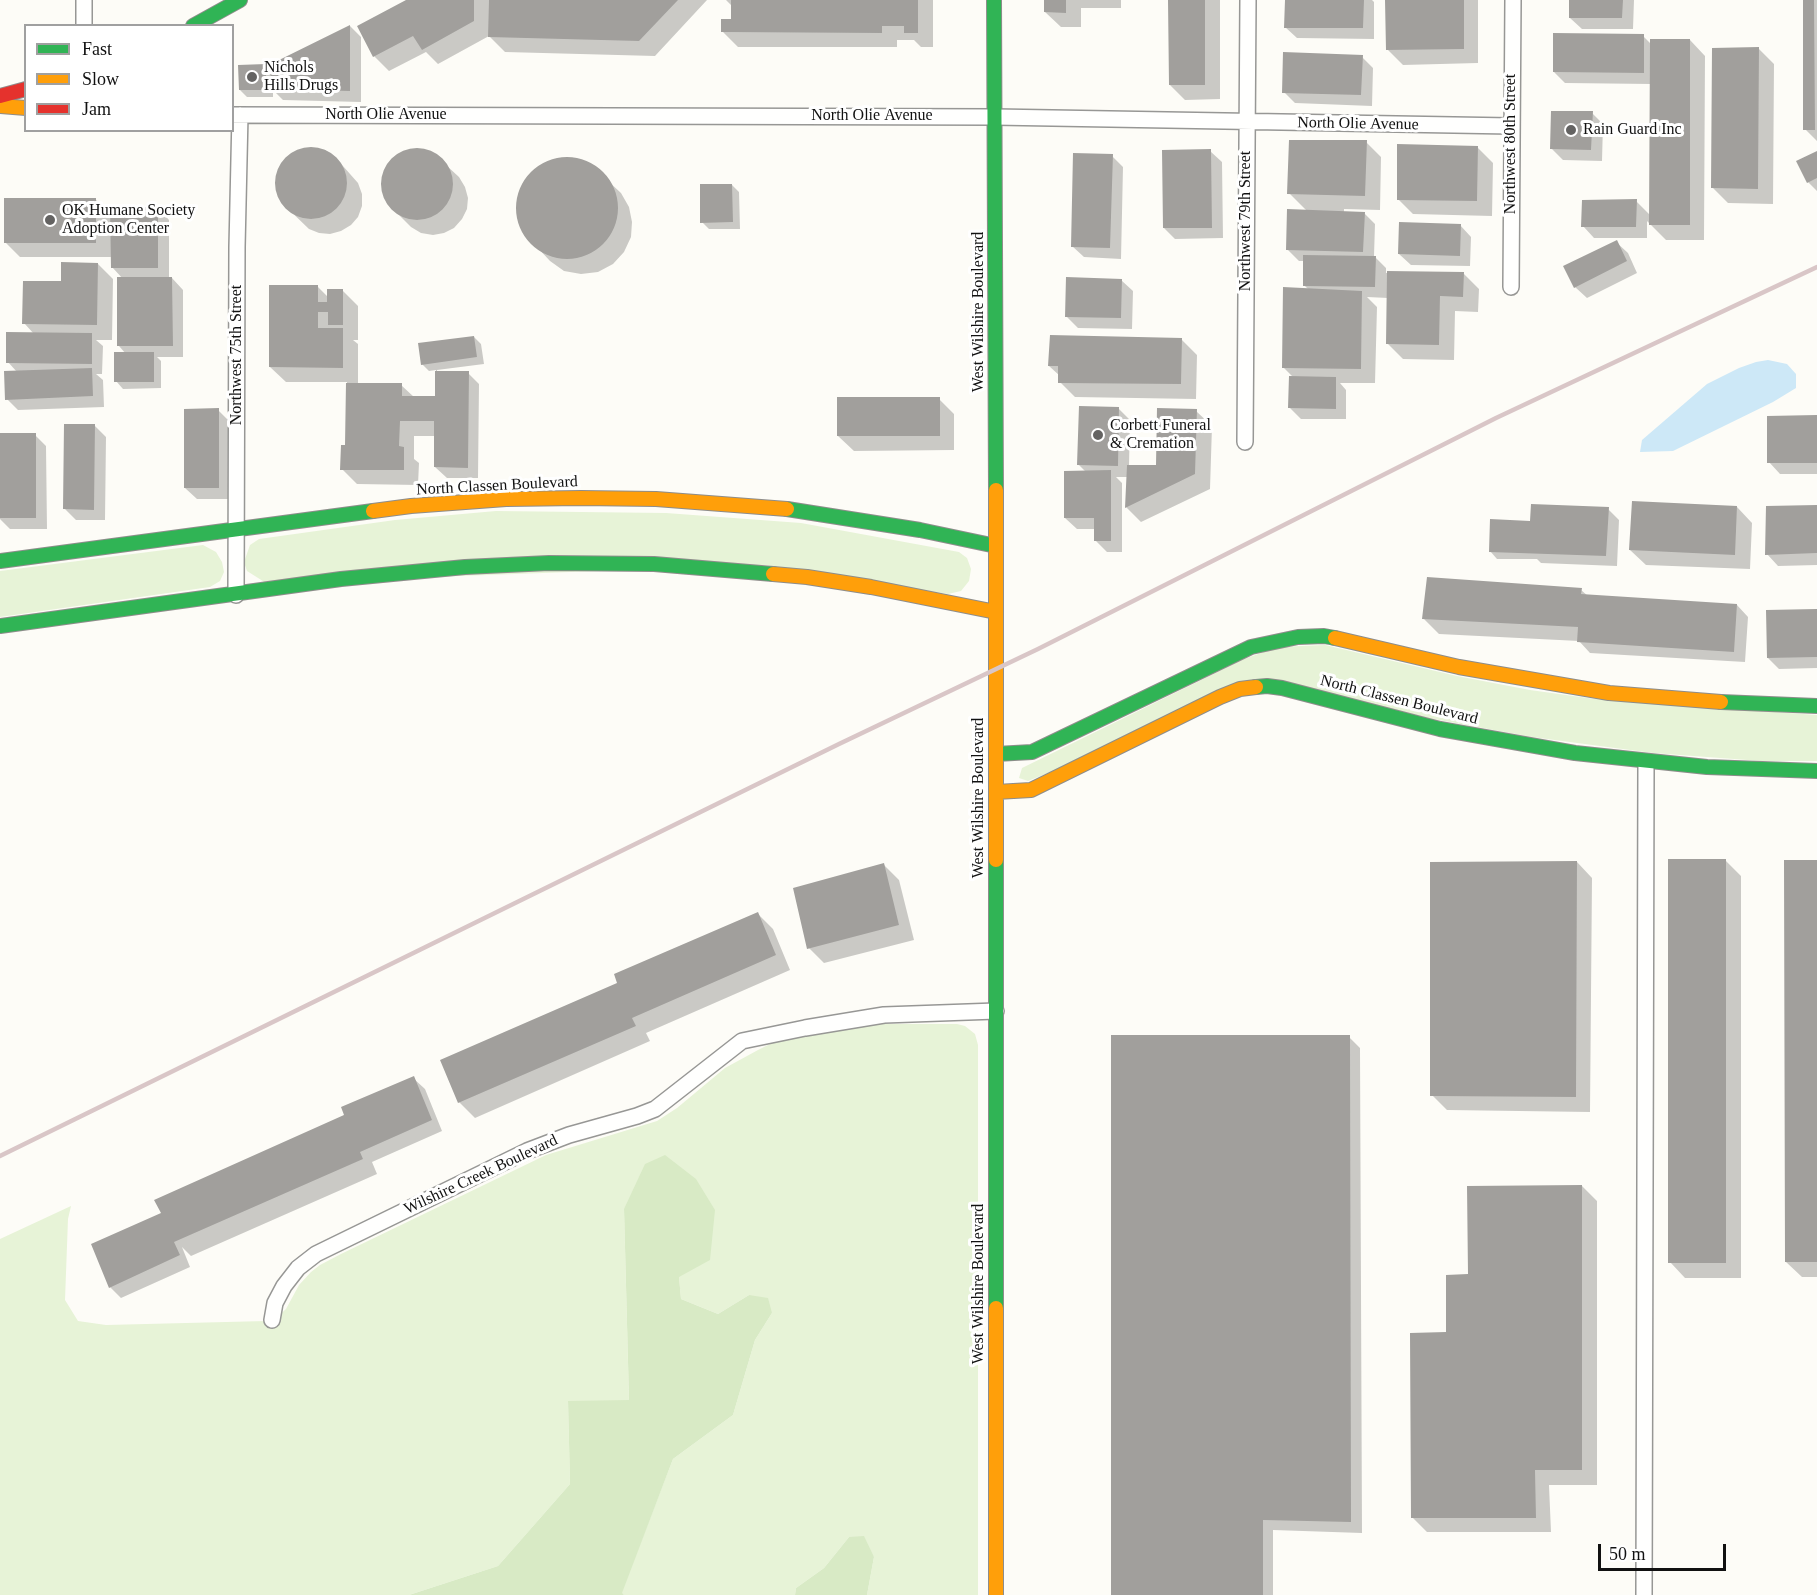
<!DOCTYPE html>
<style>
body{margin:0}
#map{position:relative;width:1817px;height:1595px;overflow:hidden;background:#fdfcf7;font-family:Georgia,serif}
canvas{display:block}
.legend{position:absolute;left:24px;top:24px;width:210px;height:108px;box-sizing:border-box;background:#fff;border:2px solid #a0a0a0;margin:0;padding:8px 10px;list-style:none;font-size:18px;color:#111}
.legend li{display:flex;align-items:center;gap:12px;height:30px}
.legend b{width:30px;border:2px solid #a0a0a0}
.scale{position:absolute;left:1598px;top:1544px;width:128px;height:27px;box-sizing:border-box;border:3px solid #111;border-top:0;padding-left:8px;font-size:18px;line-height:21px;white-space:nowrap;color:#111;-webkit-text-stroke:4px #fff;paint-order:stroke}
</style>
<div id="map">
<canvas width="1817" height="1595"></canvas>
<ul class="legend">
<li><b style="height:8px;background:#30b455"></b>Fast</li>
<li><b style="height:8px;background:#ff9f0a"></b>Slow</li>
<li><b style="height:8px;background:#e5322d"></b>Jam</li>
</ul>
<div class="scale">50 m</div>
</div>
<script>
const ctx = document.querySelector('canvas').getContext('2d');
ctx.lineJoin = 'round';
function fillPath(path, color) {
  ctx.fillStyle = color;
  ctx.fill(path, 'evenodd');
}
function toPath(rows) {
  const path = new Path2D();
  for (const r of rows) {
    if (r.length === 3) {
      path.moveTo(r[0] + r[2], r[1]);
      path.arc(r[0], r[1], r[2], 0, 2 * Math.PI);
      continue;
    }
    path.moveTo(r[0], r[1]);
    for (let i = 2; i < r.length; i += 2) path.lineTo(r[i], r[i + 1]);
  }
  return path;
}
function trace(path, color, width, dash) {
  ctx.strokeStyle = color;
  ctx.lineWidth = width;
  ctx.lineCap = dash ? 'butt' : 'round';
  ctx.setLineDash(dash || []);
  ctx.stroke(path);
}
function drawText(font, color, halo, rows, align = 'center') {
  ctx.font = font + ' Georgia,serif';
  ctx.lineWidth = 6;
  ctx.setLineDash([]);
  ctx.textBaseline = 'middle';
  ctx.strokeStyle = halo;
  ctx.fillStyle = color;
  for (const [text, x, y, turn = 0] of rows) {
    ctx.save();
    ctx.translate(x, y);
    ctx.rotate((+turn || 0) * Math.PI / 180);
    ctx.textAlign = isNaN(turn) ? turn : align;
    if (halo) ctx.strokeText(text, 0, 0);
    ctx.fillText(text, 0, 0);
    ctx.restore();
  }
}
const green = toPath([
 [496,511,666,513,801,523,959,552,967,558,971,569,969,581,961,591,948,594,765,565,266,583,247,571,244,562,250,545,259,539,395,520],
 [203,545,216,552,222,562,224,572,220,581,210,587,0,617,0,571],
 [1325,645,1457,676,1530,690,1595,699,1817,715,1817,761,1761,761,1653,753,1532,737,1428,718,1280,680,1028,781,1019,778,1022,768,1244,659,1278,647],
 [858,1024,957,1024,965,1026,975,1034,978,1045,978,1595,867,1595,874,1557,849,1537,824,1568,796,1588,795,1595,624,1595,621,1593,673,1459,733,1415,755,1340,772,1313,749,1295,718,1314,681,1299,679,1277,624,1209,629,1401,568,1401,570,1484,498,1566,409,1595,0,1595,0,1239,71,1206,68,1219,65,1300,78,1321,106,1325,266,1321,277,1317,286,1309,299,1285,311,1272,320,1265,341,1254,546,1155,657,1121,677,1108,725,1068,758,1050,776,1041]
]);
const forest = toPath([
 [665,1155,696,1179,715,1210,710,1260,679,1277,681,1299,718,1314,749,1295,768,1298,772,1313,755,1340,733,1415,673,1459,622,1593,624,1595,409,1595,498,1566,570,1484,568,1401,629,1400,624,1209,645,1164],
 [864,1536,874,1557,867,1595,795,1595,796,1588,824,1568,849,1537]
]);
const water = toPath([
 [1768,360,1787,364,1796,374,1796,388,1773,402,1673,451,1640,452,1642,440,1707,384,1739,368,1756,362]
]);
const shadow = toPath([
 [409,0,707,0,655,56,505,52,489,36,438,64,426,52,389,71,374,56],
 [726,0,933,0,933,47,921,47,914,40,897,40,897,47,738,47,723,32,732,20,732,6],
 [1045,0,1121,0,1121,8,1081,8,1081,27,1061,27,1045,12],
 [1169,0,1220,0,1220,99,1185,100,1170,85],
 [1286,0,1372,0,1374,2,1374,39,1297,38,1285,27],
 [1387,0,1478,0,1478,63,1403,65,1387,49],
 [1571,0,1634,0,1633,29,1582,29,1570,18],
 [1804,0,1817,0,1817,141,1805,129],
 [350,26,361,37,361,102,283,100,273,90,273,97,247,97,240,90,265,66,272,73],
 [1643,36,1651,44,1690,40,1705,56,1704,240,1666,240,1647,221,1647,238,1594,238,1583,226,1636,201,1650,215,1651,84,1565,83,1554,72],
 [1759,49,1774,64,1773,204,1728,203,1713,188],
 [1362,57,1373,68,1372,106,1295,103,1284,92],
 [1592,113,1603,124,1602,161,1563,160,1552,149],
 [1366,142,1381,157,1380,210,1344,209,1344,212,1364,213,1375,224,1374,256,1386,268,1386,273,1464,274,1479,289,1478,312,1455,311,1454,360,1403,359,1387,343,1388,298,1367,297,1377,307,1375,383,1340,383,1346,390,1346,419,1301,419,1290,408,1294,378,1283,367,1309,290,1304,285,1305,261,1299,261,1288,250,1307,211,1289,193],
 [1477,147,1493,163,1492,216,1413,214,1398,199],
 [314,148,325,150,335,157,358,183,362,194,362,206,358,217,351,225,341,231,330,234,319,233,309,229,284,205,279,195,276,184,278,173,283,162,292,154,302,149],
 [412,149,423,150,434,154,459,177,465,187,468,198,467,209,462,219,454,228,444,233,433,235,421,233,411,227,387,203,383,192,382,180,385,169,392,159,402,153],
 [1210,151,1222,162,1223,238,1175,239,1164,228],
 [1817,152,1817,191,1808,182],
 [1112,156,1123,167,1121,259,1084,257,1072,246],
 [564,159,579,160,593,167,621,193,629,207,632,222,631,237,624,252,613,264,598,272,581,274,564,271,550,261,523,232,518,215,518,198,525,182,535,171,548,162],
 [732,185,739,192,740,229,709,229,702,222],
 [95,199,112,216,158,208,169,220,169,278,172,278,183,290,183,357,157,357,161,361,161,388,123,389,116,381,126,354,119,346,123,279,112,267,112,257,20,257,5,242],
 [1460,225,1471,237,1470,266,1411,265,1399,254],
 [1616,242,1628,253,1637,273,1587,298,1575,287],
 [98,264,113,279,112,340,96,340,103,346,102,374,96,374,103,380,104,407,18,410,7,399,17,372,8,362,34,334,24,323,62,283],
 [1121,280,1133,291,1132,329,1078,328,1067,317],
 [318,287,328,297,342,290,358,306,358,340,353,340,358,344,358,384,401,385,414,397,436,401,436,370,429,371,422,364,474,337,481,344,484,364,437,370,437,372,468,373,479,384,478,478,447,478,435,467,436,436,414,436,414,459,419,463,418,485,357,484,342,469,346,446,347,382,286,382,270,367],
 [1182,340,1197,355,1196,399,1075,397,1060,382,1060,376,1049,366],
 [939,399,954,414,954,450,854,451,838,436],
 [1118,408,1130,420,1129,466,1158,466,1196,411,1212,426,1210,489,1141,522,1126,507,1128,477,1116,477,1122,483,1122,552,1107,552,1095,540,1096,529,1077,529,1065,518,1086,472,1079,465],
 [218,410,229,421,230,499,197,499,185,488],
 [1817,417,1817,474,1780,474,1769,462],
 [94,425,106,437,105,520,76,520,65,509],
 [0,435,35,435,46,446,47,529,10,529,0,519],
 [1737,507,1752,523,1750,569,1646,565,1630,550],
 [1817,507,1817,565,1778,566,1767,554],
 [1608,509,1619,520,1617,566,1541,563,1537,559,1497,559,1490,551,1529,523],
 [1581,590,1588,596,1737,605,1748,617,1745,662,1590,653,1579,641,1439,634,1424,619],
 [1817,610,1817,668,1779,669,1768,658],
 [1726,861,1741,876,1741,1278,1685,1278,1670,1262],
 [1817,861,1817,1277,1802,1277,1786,1262],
 [1577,862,1592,878,1590,1112,1447,1110,1432,1095],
 [884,865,899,880,914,940,824,963,809,948],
 [758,914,773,929,790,970,646,1033,650,1041,475,1118,459,1102,619,983],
 [1349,1037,1360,1048,1362,1533,1273,1530,1273,1595,1113,1595],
 [413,1078,425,1089,442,1131,372,1162,377,1174,191,1256,182,1247,190,1267,121,1298,110,1287,160,1215],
 [1582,1186,1597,1201,1597,1485,1549,1485,1551,1532,1427,1532,1412,1517,1448,1334,1469,1276]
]);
const building = toPath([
 [406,0,474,0,474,21,422,50,413,36,373,57,357,26],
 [489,0,678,0,639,41,488,37],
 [731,0,918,0,918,33,904,33,904,26,882,26,882,33,721,32,721,19,731,19],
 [1044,0,1066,0,1066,13,1044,12],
 [1168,0,1205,0,1205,85,1169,85],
 [1285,0,1364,0,1363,28,1284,28],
 [1385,0,1464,0,1464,49,1386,50],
 [1569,0,1623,0,1622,18,1569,18],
 [1803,0,1814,0,1815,130,1803,130],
 [350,25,350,91,270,89,271,64],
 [1553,33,1644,34,1644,73,1553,72],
 [1650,39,1690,39,1690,225,1649,225],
 [1759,47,1758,189,1711,188,1712,48],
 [1283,52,1363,55,1361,95,1282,93],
 [266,64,266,90,239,90,238,65],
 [1551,111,1593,111,1591,150,1550,149],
 [1289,140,1367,140,1365,196,1287,194],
 [1397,144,1478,146,1477,201,1397,200],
 [311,183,36],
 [417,184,36],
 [1211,149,1212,228,1163,228,1162,150],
 [1817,151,1817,178,1807,183,1796,161],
 [1073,153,1113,154,1110,248,1071,247],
 [567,208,51],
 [700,184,732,184,733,222,700,223],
 [4,198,96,198,96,243,4,243],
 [1637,199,1636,227,1581,227,1582,200],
 [110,207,158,207,158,268,111,268],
 [1287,209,1365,212,1363,252,1286,250],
 [1399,222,1461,224,1460,256,1398,254],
 [1617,240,1627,261,1574,288,1563,266],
 [1303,255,1376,256,1375,287,1303,286],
 [61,262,98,263,97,325,22,324,23,281,61,281],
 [1387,271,1464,272,1463,297,1440,296,1439,345,1386,344],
 [117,277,172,277,173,346,117,346],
 [1066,277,1122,279,1121,318,1065,317],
 [269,285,318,285,318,302,327,302,327,289,343,289,343,325,328,325,328,312,318,312,318,328,343,328,343,368,269,367],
 [1283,287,1362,291,1361,369,1282,368],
 [6,332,92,333,92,364,6,363],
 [1050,335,1182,338,1181,384,1058,383,1058,366,1048,366],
 [474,336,477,357,421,365,418,343],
 [114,352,154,352,154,382,114,382],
 [92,368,93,396,5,400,4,371],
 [435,371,469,371,468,468,434,467,434,421,400,421,399,446,404,447,404,470,340,470,341,445,345,445,346,383,402,383,402,396,435,396],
 [1289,376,1336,377,1336,409,1288,408],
 [837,397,940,397,940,436,837,436],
 [1079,406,1119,407,1118,466,1077,465],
 [219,408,219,488,184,488,184,409],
 [1157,408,1197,409,1195,474,1125,508,1127,465,1156,465],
 [1817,415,1817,463,1767,463,1767,416],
 [64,424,95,424,94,510,63,509],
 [0,433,36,433,36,518,0,518],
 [1111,470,1111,541,1094,541,1094,518,1064,518,1064,471],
 [1632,501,1737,506,1735,555,1629,550],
 [1531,504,1609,507,1606,556,1489,552,1490,519,1530,521],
 [1817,505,1817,553,1765,555,1766,506],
 [1427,577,1582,588,1581,594,1737,604,1734,652,1577,642,1578,627,1422,619],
 [1817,609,1817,657,1767,658,1766,610],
 [1668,859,1726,859,1726,1263,1668,1263],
 [1784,860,1817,860,1817,1262,1785,1262],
 [1577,861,1576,1097,1430,1096,1430,862],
 [884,863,899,925,807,949,793,888],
 [758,912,776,955,632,1018,636,1026,458,1103,440,1060,617,983,614,974],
 [1111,1035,1350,1035,1351,1522,1263,1520,1263,1595,1111,1595],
 [414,1076,432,1120,360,1152,363,1159,174,1242,180,1255,109,1288,91,1244,161,1213,154,1200,344,1115,341,1107],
 [1582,1185,1582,1470,1535,1470,1536,1518,1411,1518,1410,1333,1446,1332,1446,1275,1468,1274,1467,1186]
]);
const street = toPath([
 [84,0,84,26],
 [232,115,995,117,1511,126],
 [1511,287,1513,0],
 [1245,442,1248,0],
 [236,595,237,247,240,115],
 [272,1320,275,1303,284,1286,298,1268,316,1254,527,1151,569,1135,637,1116,655,1109,742,1041,805,1028,884,1015,996,1011],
 [1644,1595,1646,762]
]);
const fast = toPath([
 [994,0,996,490],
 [193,26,240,0],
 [787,509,920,530,996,546],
 [0,561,373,511],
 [0,626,341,579,465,567,549,563,654,564,773,574],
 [1256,687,1267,686,1282,688,1440,729,1575,753,1707,767,1817,771],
 [1721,702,1817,706],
 [996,754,1032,752,1251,647,1298,637,1324,636,1335,638],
 [996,860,996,1308]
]);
const slow = toPath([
 [0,106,26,108],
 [996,490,996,860],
 [373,511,411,506,506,499,581,498,656,499,787,509],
 [773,574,807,577,871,587,996,612],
 [1335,638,1459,667,1609,693,1721,702],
 [996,792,1031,790,1220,697,1240,689,1256,687],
 [996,1308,996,1595]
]);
const jam = toPath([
 [0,96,26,89]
]);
const rail = toPath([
 [0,1156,839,744,1038,649,1496,418,1817,267]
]);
const markers = [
 [252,77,6,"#646362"],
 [1571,130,6,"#646362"],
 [50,220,6,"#646362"],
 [1098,435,6,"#646362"]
];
const poiNames = [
 ["Nichols",264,68],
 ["Hills Drugs",264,86],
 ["Rain Guard Inc",1583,130],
 ["OK Humane Society",62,211],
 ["Adoption Center",62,229],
 ["Corbett Funeral",1110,426],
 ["& Cremation",1110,444]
];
const streetNames = [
 ["North Olie Avenue",386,115],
 ["North Olie Avenue",872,116],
 ["North Olie Avenue",1358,124,1],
 ["Northwest 80th Street",1511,144,-90],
 ["Northwest 79th Street",1246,221,-90],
 ["West Wilshire Boulevard",979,312,-90],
 ["Northwest 75th Street",237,355,-90],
 ["North Classen Boulevard",497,486,-3],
 ["North Classen Boulevard",1399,700,14],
 ["West Wilshire Boulevard",979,798,-90],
 ["Wilshire Creek Boulevard",481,1175,-25],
 ["West Wilshire Boulevard",979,1284,-90]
];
fillPath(green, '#e7f3d7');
fillPath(forest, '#d8eac5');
fillPath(water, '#cde8f7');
fillPath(shadow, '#0003');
fillPath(building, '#a19f9c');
trace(street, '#979795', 18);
trace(fast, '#8e8d8b', 16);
trace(slow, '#8e8d8b', 16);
trace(jam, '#8e8d8b', 16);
trace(street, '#fffffe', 15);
trace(fast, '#30b455', 14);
trace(slow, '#ff9f0a', 14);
trace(jam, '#e5322d', 14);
trace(rail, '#d9c6c7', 4.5);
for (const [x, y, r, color] of markers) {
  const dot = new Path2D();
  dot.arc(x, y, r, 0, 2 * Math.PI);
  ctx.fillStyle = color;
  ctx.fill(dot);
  trace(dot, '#fff', 2);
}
drawText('16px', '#111', '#fff', poiNames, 'left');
drawText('16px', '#111', '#fff', streetNames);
</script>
